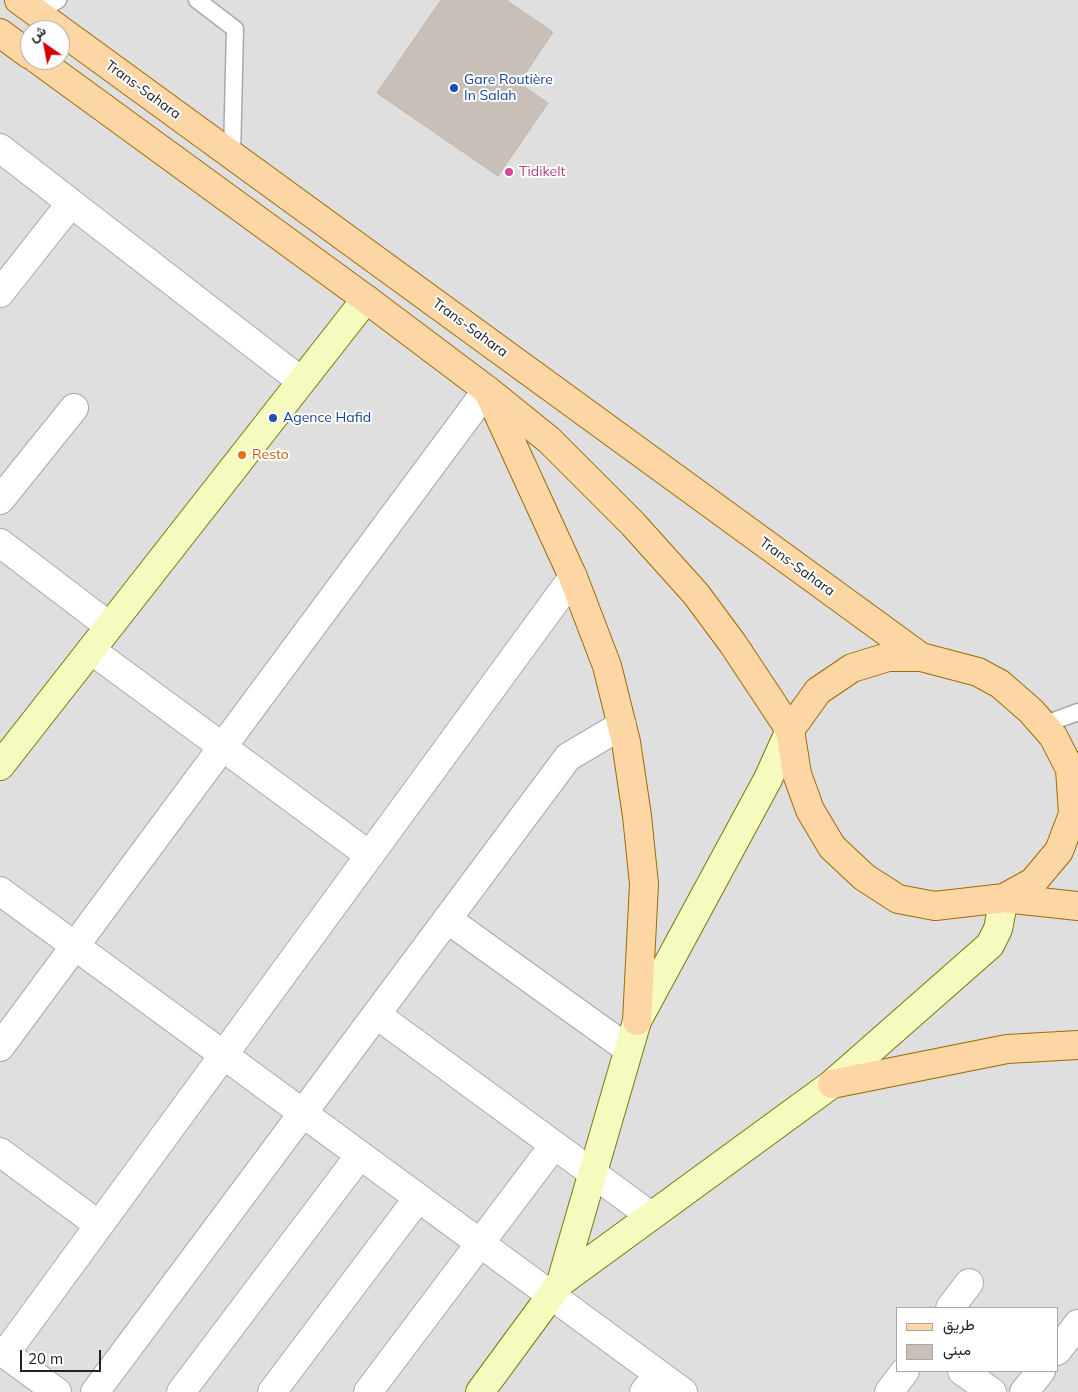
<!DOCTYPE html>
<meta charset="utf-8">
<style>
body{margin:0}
#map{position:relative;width:1078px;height:1392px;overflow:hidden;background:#f2efe9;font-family:Mulish,Vazirmatn,sans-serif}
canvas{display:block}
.legend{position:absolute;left:896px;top:1307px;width:162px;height:65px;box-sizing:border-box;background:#fff;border:1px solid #a7a7a7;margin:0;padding:6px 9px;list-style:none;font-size:15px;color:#222}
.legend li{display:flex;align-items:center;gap:10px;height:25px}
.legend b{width:25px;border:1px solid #a7a7a7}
.north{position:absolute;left:20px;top:20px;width:50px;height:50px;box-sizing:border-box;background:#fff;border:1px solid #a7a7a7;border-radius:50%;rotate:327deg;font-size:14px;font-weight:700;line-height:20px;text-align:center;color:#222}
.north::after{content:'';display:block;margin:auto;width:18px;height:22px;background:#d40000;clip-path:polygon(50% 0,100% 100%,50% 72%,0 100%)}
.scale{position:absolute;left:20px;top:1350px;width:81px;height:22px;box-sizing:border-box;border:2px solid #222;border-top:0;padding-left:6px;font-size:15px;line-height:18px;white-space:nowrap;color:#222;-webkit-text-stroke:4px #fff;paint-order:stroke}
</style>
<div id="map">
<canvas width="1078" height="1392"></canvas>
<ul class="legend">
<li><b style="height:6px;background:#fcd6a4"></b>طريق</li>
<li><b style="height:14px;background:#c7bfb8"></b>مبنى</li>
</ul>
<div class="north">ش</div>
<div class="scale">20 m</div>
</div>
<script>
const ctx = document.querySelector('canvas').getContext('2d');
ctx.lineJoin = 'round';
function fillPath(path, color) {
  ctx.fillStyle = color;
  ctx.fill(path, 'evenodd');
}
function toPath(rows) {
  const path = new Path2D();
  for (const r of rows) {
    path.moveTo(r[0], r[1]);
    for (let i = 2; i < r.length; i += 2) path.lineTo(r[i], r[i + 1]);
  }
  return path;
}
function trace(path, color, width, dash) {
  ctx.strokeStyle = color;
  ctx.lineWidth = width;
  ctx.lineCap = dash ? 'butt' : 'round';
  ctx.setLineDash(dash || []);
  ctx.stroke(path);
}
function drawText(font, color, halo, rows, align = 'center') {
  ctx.font = font + ' Mulish,sans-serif';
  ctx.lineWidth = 4;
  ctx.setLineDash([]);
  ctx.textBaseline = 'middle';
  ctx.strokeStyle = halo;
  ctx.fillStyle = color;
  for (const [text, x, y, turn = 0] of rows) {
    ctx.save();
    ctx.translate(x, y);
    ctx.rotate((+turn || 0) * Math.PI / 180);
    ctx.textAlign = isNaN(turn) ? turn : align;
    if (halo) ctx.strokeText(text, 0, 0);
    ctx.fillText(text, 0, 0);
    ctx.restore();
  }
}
const residential = toPath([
 [0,0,1078,0,1078,1392,0,1392],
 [30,30,60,30,60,60,30,60],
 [897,1308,1057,1308,1057,1371,897,1371]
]);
const building = toPath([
 [441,0,506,0,553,32,519,83,548,103,498,176,377,93,441,0]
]);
const lane = toPath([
 [197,0,235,29,232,155],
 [37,13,58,0],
 [1043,725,1078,712]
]);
const street = toPath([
 [0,148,301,381],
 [0,293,71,203],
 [0,500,74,408],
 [0,543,109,626],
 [91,650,369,855],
 [0,891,683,1392],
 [447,919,628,1049],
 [377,1015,651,1216],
 [0,1047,487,390],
 [0,1152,99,1225],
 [950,1308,969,1283],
 [0,1350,57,1392],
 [1057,1351,1078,1324],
 [5,1354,573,577],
 [962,1371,992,1392],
 [95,1392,568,757,622,725],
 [181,1392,360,1155],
 [272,1392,418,1198],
 [368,1392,554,1145],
 [644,1392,658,1374],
 [889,1392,905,1371],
 [1024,1392,1041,1371]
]);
const secondary = toPath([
 [0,766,366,299],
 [561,1282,637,1021,768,779,790,730],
 [480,1392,561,1282,832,1084,990,945,998,929,1004,898]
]);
const primary = toPath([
 [19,0,921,657,978,672,1000,684,1031,711,1053,736,1070,769,1073,814,1059,851,1033,882,1004,898,935,906,898,899,864,877,832,847,810,810,797,774,790,730,818,691,852,668,888,657,921,657],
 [0,33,30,55],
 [38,60,366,299,487,390,549,440,633,524,696,594,733,644,790,730],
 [490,396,573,577,607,666,626,742,637,816,644,884,637,1021],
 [1004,898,1078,906],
 [832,1084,1007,1049,1078,1045]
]);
const markers = [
 [454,88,5,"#1a4fb4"],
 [509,172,5,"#d1479c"],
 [273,418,5,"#1a4fb4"],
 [242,455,5,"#e8710a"]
];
const transitNames = [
 ["Gare Routière",464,80],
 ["In Salah",464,96],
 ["Agence Hafid",283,418]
];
const streetNames = [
 ["Trans-Sahara",143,90,36],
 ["Trans-Sahara",470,328,36],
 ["Trans-Sahara",797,567,36]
];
const hotelNames = [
 ["Tidikelt",519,172]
];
const foodNames = [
 ["Resto",252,455]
];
fillPath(residential, '#e0dfdf');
fillPath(building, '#c7bfb8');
trace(building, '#c4b6ab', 1);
trace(lane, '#a9a9a9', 19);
trace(street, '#a9a9a9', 30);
trace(secondary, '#707d05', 30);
trace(primary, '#a06b00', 30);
trace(lane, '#fff', 16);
trace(street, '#fff', 28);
trace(secondary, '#f7fabf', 28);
trace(primary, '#fcd6a4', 28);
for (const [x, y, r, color] of markers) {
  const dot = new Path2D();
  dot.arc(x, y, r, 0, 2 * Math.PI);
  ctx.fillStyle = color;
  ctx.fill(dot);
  trace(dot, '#fff', 2);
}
drawText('14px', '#164399', '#fff', transitNames, 'left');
drawText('14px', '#222', '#fff', streetNames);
drawText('14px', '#b23c85', '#fff', hotelNames, 'left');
drawText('14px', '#c56008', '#fff', foodNames, 'left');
</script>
